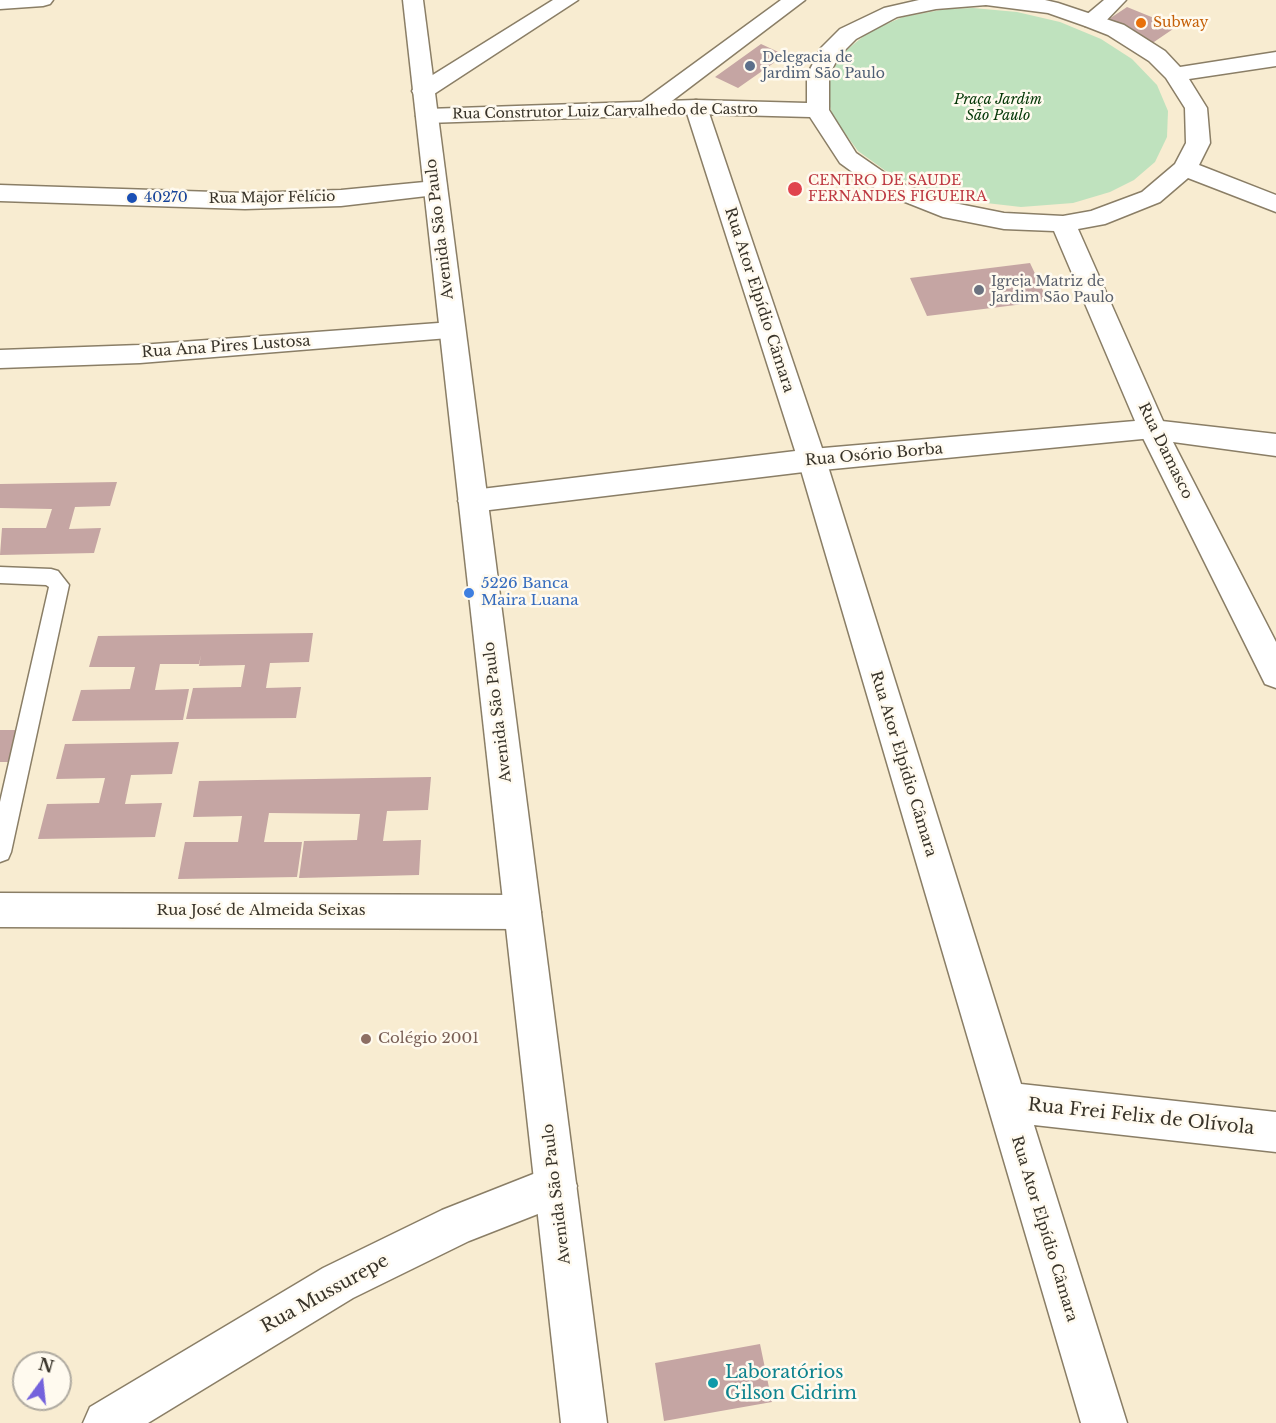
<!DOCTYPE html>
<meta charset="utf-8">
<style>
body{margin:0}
#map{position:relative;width:1276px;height:1423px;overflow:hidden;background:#f8ecd1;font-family:"Libre Baskerville",serif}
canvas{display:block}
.north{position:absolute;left:12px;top:1351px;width:60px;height:60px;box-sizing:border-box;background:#fffaef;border:2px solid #afaaa0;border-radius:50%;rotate:15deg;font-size:16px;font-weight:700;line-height:24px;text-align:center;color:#383329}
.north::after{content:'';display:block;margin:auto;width:21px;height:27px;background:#7462dc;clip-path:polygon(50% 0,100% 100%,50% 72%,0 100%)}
</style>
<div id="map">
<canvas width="1276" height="1423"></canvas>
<div class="north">N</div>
</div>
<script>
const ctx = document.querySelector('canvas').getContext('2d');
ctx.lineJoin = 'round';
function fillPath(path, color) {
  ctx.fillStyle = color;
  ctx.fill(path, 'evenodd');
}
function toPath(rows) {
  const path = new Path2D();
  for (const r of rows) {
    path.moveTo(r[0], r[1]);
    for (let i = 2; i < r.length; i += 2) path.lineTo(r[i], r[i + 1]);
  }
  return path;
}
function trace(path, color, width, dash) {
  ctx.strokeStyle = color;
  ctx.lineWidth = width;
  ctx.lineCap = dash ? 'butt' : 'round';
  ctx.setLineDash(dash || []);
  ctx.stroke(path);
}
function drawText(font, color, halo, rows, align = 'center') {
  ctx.font = font + ' "Libre Baskerville",serif';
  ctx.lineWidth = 5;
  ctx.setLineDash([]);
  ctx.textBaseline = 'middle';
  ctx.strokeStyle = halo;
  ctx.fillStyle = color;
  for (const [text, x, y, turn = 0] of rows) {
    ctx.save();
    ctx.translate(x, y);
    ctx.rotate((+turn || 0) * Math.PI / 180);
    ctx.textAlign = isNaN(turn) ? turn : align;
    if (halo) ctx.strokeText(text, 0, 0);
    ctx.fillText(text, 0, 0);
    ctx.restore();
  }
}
const green = toPath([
 [973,8,1017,12,1060,22,1101,39,1132,59,1157,85,1168,111,1167,137,1155,162,1134,180,1110,192,1073,203,1021,207,960,200,919,188,890,174,858,151,833,117,829,103,830,75,844,52,870,31,903,17,946,9]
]);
const building = toPath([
 [1127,7,1176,27,1151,44,1109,19],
 [761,44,785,55,738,88,715,77],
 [1030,263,1048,301,927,316,910,278],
 [117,482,110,506,75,507,69,529,101,528,94,553,0,555,2,528,46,528,52,509,0,508,0,484],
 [313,633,309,662,270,663,266,688,301,687,296,718,186,719,193,688,241,687,245,665,199,666,201,655,199,664,160,664,155,690,189,689,183,720,72,721,81,690,130,689,135,667,89,667,98,636],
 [0,730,26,730,17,762,0,762],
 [179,742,172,774,131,775,125,804,162,803,155,837,38,839,47,804,99,803,105,778,56,779,65,744],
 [431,777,428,810,387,811,383,841,421,840,419,875,299,878,304,841,357,840,360,814,269,813,264,842,302,842,297,877,178,879,185,842,238,842,242,816,193,817,199,781],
 [760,1344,772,1402,664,1421,655,1363]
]);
const service = toPath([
 [0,567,51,569,58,571,69,585,11,852,8,859,0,862,0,802,49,587,46,585,0,583,0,567]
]);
const minor = toPath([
 [0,0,53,0,50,4,43,6,0,9,0,0],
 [553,0,578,0,431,96,423,98,415,96,412,91,415,86,553,0],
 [781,0,805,0,656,113,640,113,637,108,640,103,781,0],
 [1104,0,1126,0,1101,26,1085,26,1082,21,1085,16,1104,0],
 [696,100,704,102,707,107,826,460,1021,1084,1276,1112,1276,1152,1034,1125,1127,1423,1081,1423,798,460,685,107,688,102,696,100],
 [452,322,461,325,465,331,461,337,140,363,0,368,0,350,140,345,452,322],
 [1153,420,1276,434,1276,456,1173,442,1276,642,1276,688,1265,684,1139,430,1143,423,1153,420],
 [0,893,523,895,536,900,541,912,536,924,523,929,0,927,0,893],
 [556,1165,571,1171,577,1186,571,1201,469,1241,353,1298,148,1423,83,1423,90,1407,323,1268,442,1210,556,1165]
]);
const tertiary = toPath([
 [919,0,1045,0,1058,3,1124,25,1165,51,1180,67,1276,52,1276,66,1189,79,1207,108,1210,143,1199,165,1276,195,1276,212,1188,178,1160,202,1105,224,1078,229,1167,430,1163,437,812,471,473,512,463,509,458,501,463,493,473,490,812,449,1135,421,1054,231,1004,229,943,217,880,192,840,163,810,117,696,114,427,123,419,121,416,116,419,111,427,109,696,100,807,103,807,75,821,48,840,29,884,8,919,0],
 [986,5,1048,13,1085,26,1108,35,1149,61,1166,78,1185,108,1186,143,1175,164,1142,192,1091,211,1063,216,1004,213,949,202,898,182,856,153,829,110,829,75,839,56,856,39,897,17,936,9,986,5],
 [435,181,444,184,447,189,444,194,341,206,245,209,0,201,0,185,245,193,341,190,435,181]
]);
const secondary = toPath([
 [403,0,423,0,607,1423,561,1423,403,0]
]);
const markers = [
 [1141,23,6,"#e8710a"],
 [750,66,6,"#5c6f8a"],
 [795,189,8,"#e0444e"],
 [132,198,6,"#1a4fb4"],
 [979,290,6,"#6b7280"],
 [469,593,6,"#3f7fe0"],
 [366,1039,6,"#8d6e63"],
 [713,1383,6,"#0f9aa8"]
];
const farFoodnames = [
 ["Subway",1153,23]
];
const farServicenames = [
 ["Delegacia de",762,58],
 ["Jardim São Paulo",762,74]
];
const farParknames = [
 ["Praça Jardim",998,100],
 ["São Paulo",998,116]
];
const farStreetnames = [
 ["Rua Construtor Luiz Carvalhedo de Castro",605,112,-1],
 ["Rua Major Felício",272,198,-1]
];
const farHealthnames = [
 ["CENTRO DE SAUDE",808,181],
 ["FERNANDES FIGUEIRA",808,197]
];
const farTransitnames = [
 ["40270",144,198]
];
const farWorshipnames = [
 ["Igreja Matriz de",991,282],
 ["Jardim São Paulo",991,298]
];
const streetNames = [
 ["Avenida São Paulo",440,229,-97],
 ["Rua Ator Elpídio Câmara",759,300,72],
 ["Rua Ana Pires Lustosa",226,347,-4],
 ["Rua Damasco",1165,451,64],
 ["Rua Osório Borba",874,455,-5],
 ["Avenida São Paulo",498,712,-97],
 ["Rua Ator Elpídio Câmara",903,764,73],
 ["Rua José de Almeida Seixas",261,911],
 ["Avenida São Paulo",557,1194,-97],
 ["Rua Ator Elpídio Câmara",1044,1229,73]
];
const shopNames = [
 ["5226 Banca",481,584],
 ["Maira Luana",481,601]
];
const educationNames = [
 ["Colégio 2001",378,1039]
];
const nearStreetnames = [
 ["Rua Frei Felix de Olívola",1141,1117,6],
 ["Rua Mussurepe",325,1294,-29]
];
const nearCulturenames = [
 ["Laboratórios",725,1373],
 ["Gilson Cidrim",725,1394]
];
fillPath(green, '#bfe2be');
fillPath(building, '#c5a5a3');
trace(service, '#8a7e66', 3);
trace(minor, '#8a7e66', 3);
trace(tertiary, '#8a7e66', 3);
trace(secondary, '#8a7e66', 3);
fillPath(service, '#fff');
fillPath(minor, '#fff');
fillPath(tertiary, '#fff');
fillPath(secondary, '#fff');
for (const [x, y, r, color] of markers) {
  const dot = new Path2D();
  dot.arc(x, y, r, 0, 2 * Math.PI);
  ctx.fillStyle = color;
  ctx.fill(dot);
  trace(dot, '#fffaef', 2);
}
drawText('14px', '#c56008', '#fffaef', farFoodnames, 'left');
drawText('14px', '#4e5e75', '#fffaef', farServicenames, 'left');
drawText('italic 14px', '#043707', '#fffaef', farParknames);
drawText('14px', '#383329', '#fffaef', farStreetnames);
drawText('14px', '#be3a42', '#fffaef', farHealthnames, 'left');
drawText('14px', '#164399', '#fffaef', farTransitnames, 'left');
drawText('14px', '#5b616d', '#fffaef', farWorshipnames, 'left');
drawText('15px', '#383329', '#fffaef', streetNames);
drawText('15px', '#366cbe', '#fffaef', shopNames, 'left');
drawText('15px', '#785e54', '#fffaef', educationNames, 'left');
drawText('18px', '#383329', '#fffaef', nearStreetnames);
drawText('18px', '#0d838f', '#fffaef', nearCulturenames, 'left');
</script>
